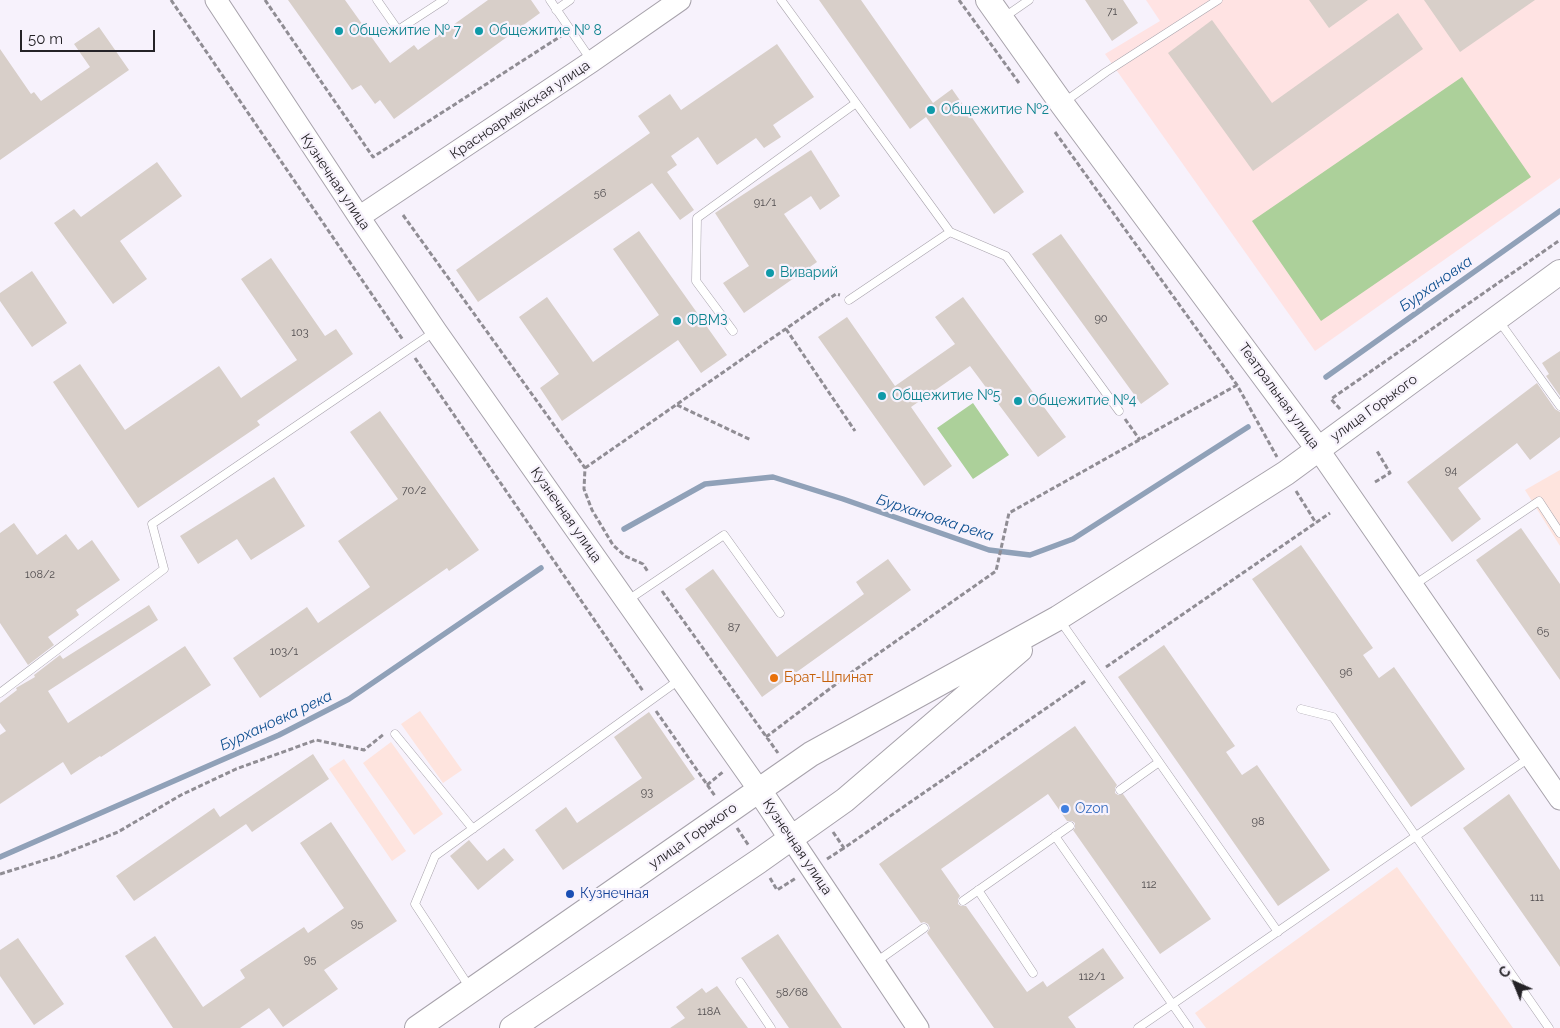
<!DOCTYPE html>
<meta charset="utf-8">
<style>
body{margin:0}
#map{position:relative;width:1560px;height:1028px;overflow:hidden;background:#f7f2fc;font-family:Raleway,sans-serif}
canvas{display:block}
.north{position:absolute;left:1490px;top:958px;width:50px;height:50px;-webkit-text-stroke:4px #f7f2fc;paint-order:stroke;rotate:316deg;font-size:14px;font-weight:700;line-height:20px;text-align:center;color:#252327}
.north::after{content:'';display:block;margin:auto;width:18px;height:22px;background:#252327;clip-path:polygon(50% 0,100% 100%,50% 72%,0 100%)}
.scale{position:absolute;left:20px;top:30px;width:135px;height:22px;box-sizing:border-box;border:2px solid #252327;border-top:0;padding-left:6px;font-size:15px;line-height:18px;white-space:nowrap;color:#252327;-webkit-text-stroke:4px #f7f2fc;paint-order:stroke}
</style>
<div id="map">
<canvas width="1560" height="1028"></canvas>
<div class="north">С</div>
<div class="scale">50 m</div>
</div>
<script>
const ctx = document.querySelector('canvas').getContext('2d');
ctx.lineJoin = 'round';
function fillPath(path, color) {
  ctx.fillStyle = color;
  ctx.fill(path, 'evenodd');
}
function toPath(rows) {
  const path = new Path2D();
  for (const r of rows) {
    path.moveTo(r[0], r[1]);
    for (let i = 2; i < r.length; i += 2) path.lineTo(r[i], r[i + 1]);
  }
  return path;
}
function trace(path, color, width, dash) {
  ctx.strokeStyle = color;
  ctx.lineWidth = width;
  ctx.lineCap = dash ? 'butt' : 'round';
  ctx.setLineDash(dash || []);
  ctx.stroke(path);
}
function drawText(font, color, halo, rows, align = 'center') {
  ctx.font = font + ' Raleway,sans-serif';
  ctx.lineWidth = 4.5;
  ctx.setLineDash([]);
  ctx.textBaseline = 'middle';
  ctx.strokeStyle = halo;
  ctx.fillStyle = color;
  for (const [text, x, y, turn = 0] of rows) {
    ctx.save();
    ctx.translate(x, y);
    ctx.rotate((+turn || 0) * Math.PI / 180);
    ctx.textAlign = isNaN(turn) ? turn : align;
    if (halo) ctx.strokeText(text, 0, 0);
    ctx.fillText(text, 0, 0);
    ctx.restore();
  }
}
const industrial = toPath([
 [1560,470,1560,546,1525,490],
 [420,711,462,770,443,783,401,724],
 [391,742,443,814,414,835,363,763],
 [344,759,406,851,392,861,329,769],
 [1397,867,1513,1028,1206,1028,1195,1013]
]);
const education = toPath([
 [1146,0,1560,0,1560,178,1315,351,1105,54,1160,21]
]);
const green = toPath([
 [1462,77,1531,177,1321,321,1252,221],
 [973,403,1009,455,973,479,937,428]
]);
const stream = toPath([
 [1326,377,1560,211],
 [624,529,705,484,773,477,843,499,989,550,1030,555,1073,539,1248,427],
 [0,857,279,735,349,699,541,568]
]);
const building = toPath([
 [288,0,345,0,390,63,414,45,418,50,488,0,531,0,540,13,394,119,380,100,375,104,361,85,352,90],
 [819,0,861,0,933,103,952,89,1024,192,994,214,926,117,910,129],
 [1085,0,1123,0,1138,23,1112,41],
 [1309,0,1368,0,1329,28],
 [1424,0,1535,0,1460,52],
 [1398,13,1423,49,1253,171,1168,53,1212,20,1272,103],
 [99,27,129,70,0,160,0,49,31,94,34,92,41,101,90,67,74,44],
 [777,44,814,97,773,125,781,137,764,148,756,138,717,165,698,137,671,156,677,165,667,172,694,210,680,220,652,183,478,302,456,270,650,133,638,116,670,94,681,110],
 [811,150,840,196,820,210,811,196,784,214,817,262,744,313,723,283,749,266,715,213],
 [157,162,182,196,120,241,147,279,113,304,54,223,74,209,81,217],
 [639,231,727,355,701,373,678,340,562,421,540,388,559,374,519,317,547,297,593,362,659,315,613,249],
 [1061,234,1169,384,1141,404,1032,254],
 [271,258,325,336,336,329,353,354,257,421,260,425,138,508,53,382,80,364,125,430,219,366,241,398,297,360,241,279],
 [32,271,67,323,32,347,0,301,0,293],
 [963,297,1066,437,1038,457,970,366,911,407,952,466,924,486,818,337,847,317,895,386,955,344,935,317],
 [1560,351,1560,396,1546,376,1549,374,1542,363],
 [1537,383,1555,409,1560,412,1560,437,1530,460,1517,443,1458,488,1481,519,1452,542,1407,482],
 [380,411,479,550,449,571,447,568,260,698,233,658,307,607,318,623,370,587,338,541,398,499,350,432],
 [274,477,305,526,251,560,237,539,198,564,180,536],
 [14,523,37,555,66,534,78,550,92,540,120,580,76,610,79,615,48,637,54,645,28,665,0,623,0,533],
 [1521,528,1560,584,1560,680,1476,560],
 [1301,545,1373,648,1363,655,1379,678,1394,667,1465,769,1411,807,1252,579],
 [888,559,911,590,762,697,685,589,713,569,777,657,864,594,856,582],
 [149,605,158,620,48,691,68,723,185,646,211,685,101,757,100,756,71,775,63,762,0,804,0,735,6,731,0,723,0,703,17,690,16,688,35,677,34,675,60,655,63,659],
 [1164,645,1235,746,1226,752,1242,775,1257,765,1330,870,1278,906,1118,677],
 [649,712,695,779,563,870,535,830,566,807,577,823,642,778,614,737],
 [1075,726,1117,785,1115,788,1115,793,1118,795,1123,794,1211,919,1160,954,1073,830,1075,828,1075,823,1072,821,1067,821,1048,794,941,869,960,896,958,899,958,904,961,906,966,906,1027,992,1043,981,1047,987,1103,948,1124,978,1068,1017,1076,1028,994,1028,927,933,930,928,928,924,924,922,921,923,879,864],
 [313,754,329,779,252,832,246,824,134,901,116,876,214,808,220,817],
 [1509,794,1560,870,1560,967,1463,828],
 [331,822,397,921,324,970,338,989,283,1027,269,1008,240,1028,173,1028,125,956,155,936,203,1007,245,978,240,970,304,927,308,933,344,908,300,843],
 [469,840,487,861,504,848,514,860,478,890,450,856],
 [778,934,842,1028,789,1028,741,958],
 [18,938,64,1004,34,1025,0,976,0,950],
 [717,986,748,1028,670,1028,685,1018,676,1007,702,988,706,993]
]);
const path = toPath([
 [171,0,403,340],
 [265,0,373,157,561,36],
 [959,0,1019,83],
 [1055,132,1237,385,1277,457],
 [403,215,585,468,584,489,592,510,613,545,625,556,643,564,648,572],
 [786,329,855,431],
 [415,358,643,691],
 [677,405,751,440],
 [1340,409,1331,399,1560,240],
 [1125,419,1140,440],
 [585,468,836,294,840,295],
 [1375,482,1390,473,1377,451],
 [1296,491,1316,523],
 [662,591,778,753],
 [1106,667,1330,513],
 [656,711,715,796],
 [766,737,852,672,996,571,1009,513,1237,385],
 [707,785,724,771],
 [737,828,749,846],
 [833,832,844,848,1087,680],
 [827,859,844,848],
 [0,874,58,856,118,832,181,795,236,769,316,740,364,750,384,734],
 [770,878,777,890,796,878]
]);
const lane = toPath([
 [377,0,398,30,444,0],
 [550,0,591,60],
 [781,0,950,232,1006,256,1119,411],
 [556,10,570,0],
 [1003,18,1029,0],
 [1063,103,1106,72,1218,0],
 [849,300,950,232],
 [1499,321,1560,406],
 [733,331,696,281,697,218,856,103],
 [1414,585,1539,501,1560,533],
 [628,600,724,535,780,613],
 [1059,619,1278,932],
 [0,693,164,569,152,524,434,332],
 [1301,709,1333,717,1549,1028],
 [395,734,473,829],
 [1120,790,1159,762],
 [1055,836,1189,1028],
 [978,890,1033,973],
 [963,901,1070,826],
 [876,962,924,928],
 [740,982,771,1028],
 [470,988,415,904,435,856,679,680],
 [1138,1028,1529,758]
]);
const secondary = toPath([
 [216,0,359,217,436,331,759,790],
 [359,217,591,62,680,0],
 [1318,449,1560,799],
 [791,838,918,1028]
]);
const primary = toPath([
 [988,0,1062,104,1318,449],
 [759,790,791,838],
 [417,1028,811,754,1058,618,1286,473,1560,272],
 [512,1028,759,861,845,800,1020,650]
]);
const markers = [
 [339,31,5,"#0f9aa8"],
 [479,31,5,"#0f9aa8"],
 [931,110,5,"#0f9aa8"],
 [770,273,5,"#0f9aa8"],
 [677,321,5,"#0f9aa8"],
 [882,396,5,"#0f9aa8"],
 [1018,401,5,"#0f9aa8"],
 [774,678,5,"#e8710a"],
 [1065,809,5,"#3f7fe0"],
 [570,894,5,"#1a4fb4"]
];
const numberNames = [
 ["71",1112,12],
 ["56",600,194],
 ["91/1",765,203],
 ["90",1101,319],
 ["103",300,333],
 ["94",1451,471],
 ["70/2",414,491],
 ["108/2",40,575],
 ["87",734,628],
 ["65",1543,632],
 ["103/1",284,652],
 ["96",1346,673],
 ["93",647,793],
 ["98",1258,822],
 ["112",1149,885],
 ["111",1537,898],
 ["95",357,924],
 ["95",310,960],
 ["112/1",1092,977],
 ["58/68",792,993],
 ["118А",709,1012]
];
const cultureNames = [
 ["Общежитие № 7",349,31],
 ["Общежитие № 8",489,31],
 ["Общежитие №2",941,110],
 ["Виварий",780,273],
 ["ФВМЗ",687,321],
 ["Общежитие №5",892,396],
 ["Общежитие №4",1028,401]
];
const streetNames = [
 ["Красноармейская улица",520,110,-34],
 ["Кузнечная улица",335,182,56],
 ["Театральная улица",1279,396,54],
 ["улица Горького",1374,408,-36],
 ["Кузнечная улица",566,515,55],
 ["улица Горького",693,836,-35],
 ["Кузнечная улица",797,847,56]
];
const foodNames = [
 ["Брат-Шпинат",784,678]
];
const shopNames = [
 ["Ozon",1075,809]
];
const transitNames = [
 ["Кузнечная",580,894]
];
const waterNames = [
 ["Бурхановка",1436,284,-35],
 ["Бурхановка река",935,518,18],
 ["Бурхановка река",276,721,-25]
];
fillPath(industrial, '#fee4de');
fillPath(education, '#ffe3e3');
fillPath(green, '#acd09a');
trace(stream, '#90a1b8', 5.5);
fillPath(building, '#d8cfc9');
trace(lane, '#a7a2ab', 9);
trace(secondary, '#a7a2ab', 23);
trace(primary, '#a7a2ab', 26);
trace(path, '#908d94', 3, [5, 2.5]);
trace(lane, '#fff', 8);
trace(secondary, '#fff', 21);
trace(primary, '#fff', 24);
for (const [x, y, r, color] of markers) {
  const dot = new Path2D();
  dot.arc(x, y, r, 0, 2 * Math.PI);
  ctx.fillStyle = color;
  ctx.fill(dot);
  trace(dot, '#f7f2fc', 2);
}
drawText('11px', '#524e50', null, numberNames);
drawText('14px', '#0d838f', '#f7f2fc', cultureNames, 'left');
drawText('14px', '#252327', '#f7f2fc', streetNames);
drawText('14px', '#c56008', '#f7f2fc', foodNames, 'left');
drawText('14px', '#366cbe', '#f7f2fc', shopNames, 'left');
drawText('14px', '#164399', '#f7f2fc', transitNames, 'left');
drawText('italic 15px', '#0d4f90', '#f7f2fc', waterNames);
</script>
